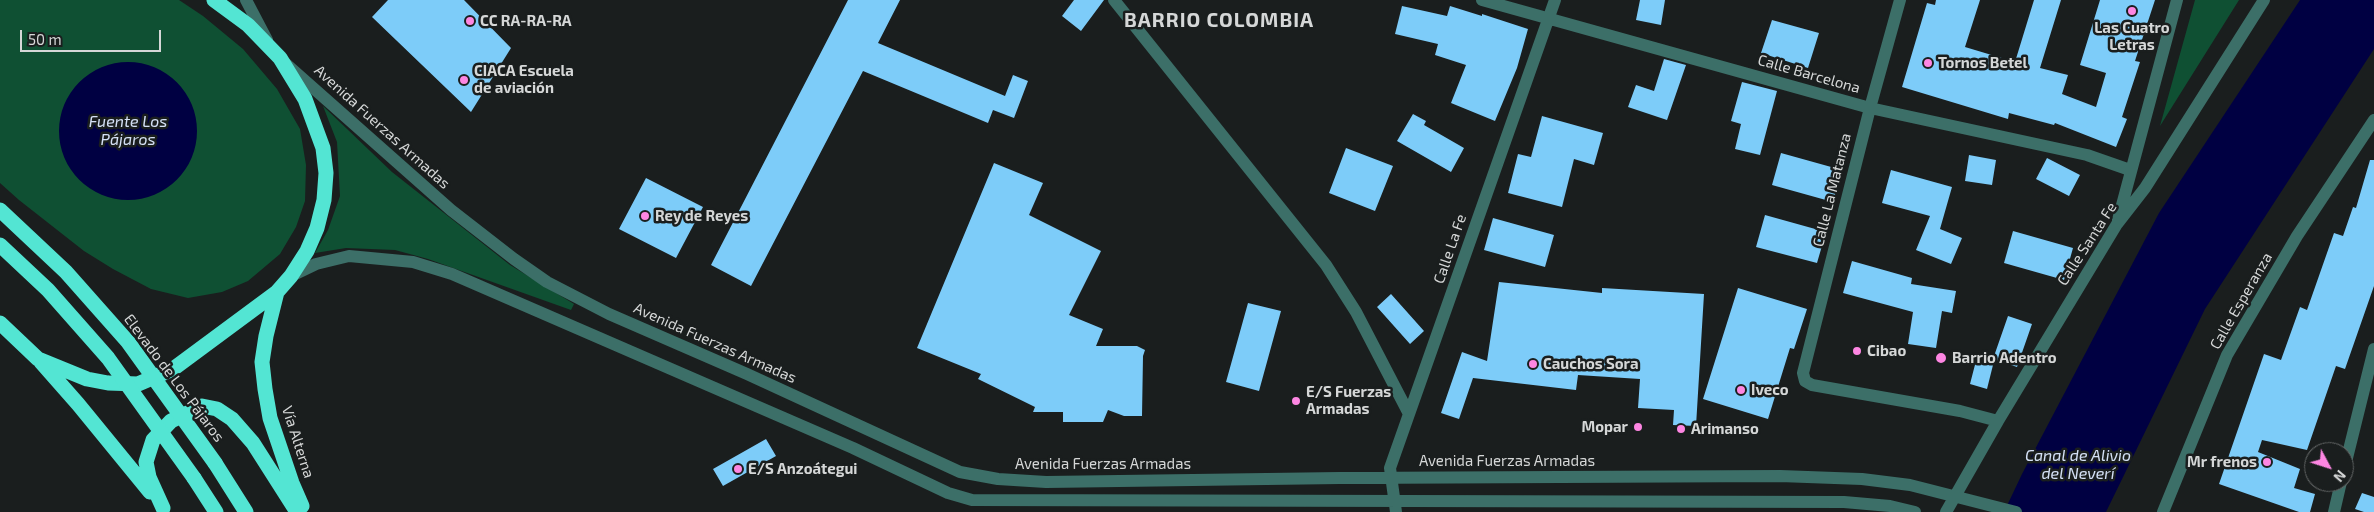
<!DOCTYPE html>
<meta charset="utf-8">
<style>
body{margin:0}
#map{position:relative;width:2374px;height:512px;overflow:hidden;background:#1a1e1e;font-family:"Exo 2",sans-serif}
canvas{display:block}
.north{position:absolute;left:2304px;top:442px;width:50px;height:50px;box-sizing:border-box;background:#1a1e1e;border:1px solid #656868;border-radius:50%;rotate:130deg;font-size:14px;font-weight:700;line-height:20px;text-align:center;color:#d5d7d7}
.north::after{content:'';display:block;margin:auto;width:18px;height:22px;background:#fd86e2;clip-path:polygon(50% 0,100% 100%,50% 72%,0 100%)}
.scale{position:absolute;left:20px;top:30px;width:141px;height:22px;box-sizing:border-box;border:2px solid #d5d7d7;border-top:0;padding-left:6px;font-size:15px;line-height:18px;white-space:nowrap;color:#d5d7d7;-webkit-text-stroke:4px #1a1e1e;paint-order:stroke}
</style>
<div id="map">
<canvas width="2374" height="512"></canvas>
<div class="north">N</div>
<div class="scale">50 m</div>
</div>
<script>
const ctx = document.querySelector('canvas').getContext('2d');
ctx.lineJoin = 'round';
function fillPath(path, color) {
  ctx.fillStyle = color;
  ctx.fill(path, 'evenodd');
}
function toPath(rows) {
  const path = new Path2D();
  for (const r of rows) {
    if (r.length === 3) {
      path.moveTo(r[0] + r[2], r[1]);
      path.arc(r[0], r[1], r[2], 0, 2 * Math.PI);
      continue;
    }
    path.moveTo(r[0], r[1]);
    for (let i = 2; i < r.length; i += 2) path.lineTo(r[i], r[i + 1]);
  }
  return path;
}
function trace(path, color, width, dash) {
  ctx.strokeStyle = color;
  ctx.lineWidth = width;
  ctx.lineCap = dash ? 'butt' : 'round';
  ctx.setLineDash(dash || []);
  ctx.stroke(path);
}
function drawText(font, color, halo, rows, align = 'center') {
  ctx.font = font + ' "Exo 2",sans-serif';
  ctx.lineWidth = 5;
  ctx.setLineDash([]);
  ctx.textBaseline = 'middle';
  ctx.strokeStyle = halo;
  ctx.fillStyle = color;
  for (const [text, x, y, turn = 0] of rows) {
    ctx.save();
    ctx.translate(x, y);
    ctx.rotate((+turn || 0) * Math.PI / 180);
    ctx.textAlign = isNaN(turn) ? turn : align;
    if (halo) ctx.strokeText(text, 0, 0);
    ctx.fillText(text, 0, 0);
    ctx.restore();
  }
}
const green = toPath([
 [0,0,179,0,203,16,243,49,277,89,300,129,306,165,305,201,296,227,280,254,248,281,222,292,188,298,151,289,113,269,84,251,19,200,0,183],
 [2195,0,2239,0,2160,126],
 [323,106,392,172,510,265,574,304,571,310,428,259,395,250,346,248,315,253,328,230,340,196,337,142]
]);
const water = toPath([
 [2300,0,2374,0,2374,49,2205,309,2106,512,2004,512,2022,474,2159,213],
 [128,131,69]
]);
const building = toPath([
 [388,0,464,0,511,48,471,112,372,17],
 [848,0,900,0,878,43,1005,96,1013,75,1028,81,1014,118,993,110,988,123,863,71,751,286,711,265],
 [1074,0,1104,0,1081,31,1062,16],
 [1640,0,1665,0,1661,25,1636,20],
 [1936,0,1980,0,1965,47,2015,62,2034,0,2061,0,2040,68,2068,75,2062,94,2096,107,2106,73,2080,65,2100,0,2155,0,2135,61,2140,62,2122,117,2127,119,2116,147,2055,123,2054,125,2009,113,2008,119,1902,87,1927,3,1935,5],
 [1402,6,1447,16,1450,6,1482,16,1482,14,1528,29,1517,68,1495,121,1451,103,1466,65,1435,55,1438,44,1395,34],
 [1772,20,1819,33,1808,68,1761,53],
 [1664,59,1686,65,1667,120,1628,107,1636,85,1654,91],
 [1742,82,1777,91,1760,155,1735,149,1741,124,1731,121],
 [1413,114,1426,121,1424,125,1464,148,1451,172,1397,141],
 [1542,116,1603,133,1594,165,1574,159,1562,207,1508,193,1518,154,1531,157],
 [1346,148,1393,166,1375,211,1329,193],
 [1781,153,1842,170,1833,202,1772,185],
 [1969,155,1996,160,1992,185,1965,181],
 [2047,158,2080,175,2069,196,2036,179],
 [2370,160,2374,160,2374,286,2345,369,2336,366,2307,450,2262,440,2258,452,2300,469,2294,488,2315,494,2310,512,2299,512,2219,484,2264,354,2281,360,2300,307,2307,310,2334,233,2343,236,2353,207,2356,208],
 [994,163,1043,183,1029,215,1101,251,1069,315,1103,329,1096,346,1137,346,1145,350,1143,356,1142,416,1124,416,1108,410,1103,422,1063,422,1063,412,1033,412,1035,407,978,379,981,374,917,348],
 [1891,170,1952,187,1940,229,1962,238,1951,264,1916,250,1930,216,1882,203],
 [646,178,703,207,676,258,619,229],
 [1765,215,1826,232,1817,263,1756,247],
 [1493,218,1554,235,1545,267,1484,250],
 [2013,231,2073,248,2064,280,2004,263],
 [1852,261,1912,278,1911,284,1956,291,1952,313,1942,311,1936,348,1908,344,1913,312,1843,293],
 [1499,282,1602,293,1602,288,1704,294,1696,426,1673,425,1674,410,1638,408,1640,379,1578,375,1576,390,1473,378,1459,419,1441,413,1462,352,1487,361],
 [1738,288,1807,309,1794,349,1790,348,1768,419,1703,399],
 [1391,294,1424,331,1410,344,1377,307],
 [1248,303,1281,311,1259,391,1226,382],
 [2008,316,2032,324,2017,367,1993,359],
 [1977,357,1994,361,1987,389,1970,384],
 [766,439,776,456,723,486,713,469],
 [2362,493,2374,497,2374,512,2364,512,2355,509]
]);
const minor = toPath([
 [246,0,267,40],
 [1114,0,1326,265,1356,312,1409,414],
 [1482,0,1870,108,2087,155,2130,170],
 [1900,0,1870,108,1803,373,1805,381,1812,385,1960,411,1998,421],
 [285,63,451,210,514,259,547,282,609,314,747,374,960,472,998,479,1046,482,1340,478,1780,476,1862,479,1910,485,2016,512],
 [2118,220,2177,0],
 [291,276,316,264,349,256,413,262,452,274,853,448,948,493,972,500,1844,502,1890,506,1915,512],
 [2344,470,2374,349],
 [1396,512,1390,468,1555,0],
 [1946,512,1998,421,2117,224,2145,188,2264,0],
 [2163,512,2227,355,2297,236,2374,120],
 [2334,512,2341,482]
]);
const highway = toPath([
 [277,292,266,336,262,362,265,389,270,418,292,483,302,506],
 [0,323,38,359,87,379,108,383,138,384,173,369,277,292,291,276,307,251,317,228,324,200,326,173,323,148,305,99,280,58,248,25,214,0],
 [41,362,78,404,150,492],
 [215,463,246,512],
 [194,478,216,512],
 [163,508,149,477,146,462,153,440,171,421,202,406,217,409,232,419,253,443,297,512]
]);
const highwayBridge = toPath([
 [0,210,66,272,128,342,215,463],
 [0,245,48,290,108,358,194,478]
]);
const markers = [
 [2132,11,5,"#fd86e2"],
 [470,21,5,"#fd86e2"],
 [1928,63,5,"#fd86e2"],
 [464,80,5,"#fd86e2"],
 [645,216,5,"#fd86e2"],
 [1857,351,5,"#fd86e2"],
 [1941,358,6,"#fd86e2"],
 [1533,364,5,"#fd86e2"],
 [1741,390,5,"#fd86e2"],
 [1296,401,5,"#fd86e2"],
 [1638,427,5,"#fd86e2"],
 [1681,429,5,"#fd86e2"],
 [2267,462,5,"#fd86e2"],
 [738,469,5,"#fd86e2"]
];
const poiNames = [
 ["CC RA-RA-RA",480,21],
 ["Las Cuatro",2132,28,"center"],
 ["Letras",2132,45,"center"],
 ["Tornos Betel",1938,63],
 ["CIACA Escuela",474,71],
 ["de aviación",474,88],
 ["Rey de Reyes",655,216],
 ["Cibao",1867,351],
 ["Barrio Adentro",1952,358],
 ["Cauchos Sora",1543,364],
 ["Iveco",1751,390],
 ["E/S Fuerzas",1306,392],
 ["Armadas",1306,409],
 ["Mopar",1628,427,"right"],
 ["Arimanso",1691,429],
 ["Mr frenos",2257,462,"right"],
 ["E/S Anzoátegui",748,469]
];
const streetNames = [
 ["Calle Barcelona",1809,74,16],
 ["Avenida Fuerzas Armadas",382,127,42],
 ["Calle La Matanza",1832,190,-76],
 ["Calle Santa Fe",2087,244,-57],
 ["Calle La Fe",1450,249,-71],
 ["Calle Esperanza",2241,301,-60],
 ["Avenida Fuerzas Armadas",715,343,24],
 ["Elevado de Los Pájaros",174,378,53],
 ["Vía Alterna",298,442,72],
 ["Avenida Fuerzas Armadas",1507,461],
 ["Avenida Fuerzas Armadas",1103,464]
];
const waterNames = [
 ["Fuente Los",128,122],
 ["Pájaros",128,140],
 ["Canal de Alivio",2078,456],
 ["del Neverí",2078,474]
];
const districtNames = [
 ["BARRIO COLOMBIA",1219,20]
];
fillPath(green, '#0f5033');
fillPath(water, '#000042');
fillPath(building, '#7dccf9');
trace(minor, '#3c6f68', 12);
trace(highway, '#53e5d3', 15);
trace(highwayBridge, '#53e5d3', 15);
for (const [x, y, r, color] of markers) {
  const dot = new Path2D();
  dot.arc(x, y, r, 0, 2 * Math.PI);
  ctx.fillStyle = color;
  ctx.fill(dot);
  trace(dot, '#1a1e1e', 2);
}
drawText('bold 15px', '#d5d7d7', '#1a1e1e', poiNames, 'left');
drawText('15px', '#d5d7d7', '#1a1e1e', streetNames);
drawText('italic 16px', '#d4e0f5', '#1a1e1e', waterNames);
ctx.letterSpacing = '1px';
drawText('bold 20px', '#d5d7d7', '#1a1e1e', districtNames);
ctx.letterSpacing = '0px';
</script>
